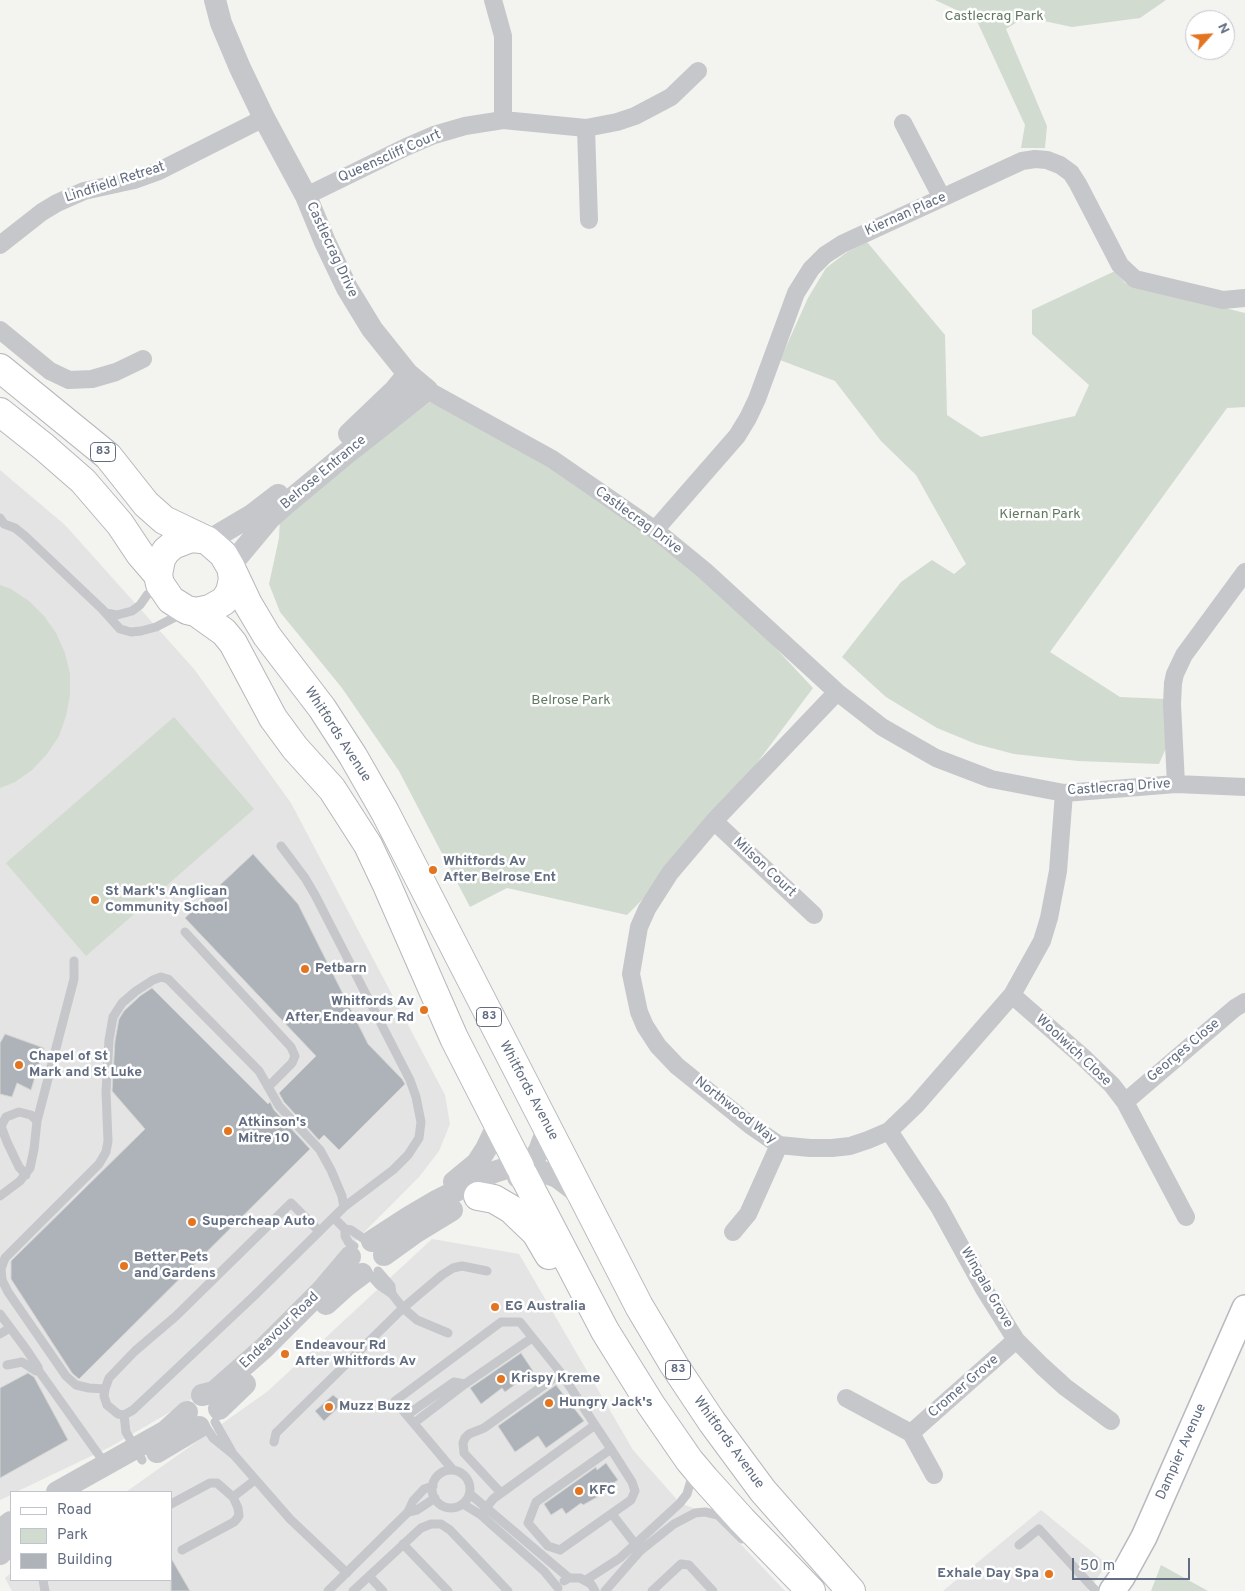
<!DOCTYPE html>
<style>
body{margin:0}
#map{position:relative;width:1245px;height:1591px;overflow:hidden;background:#f3f4ef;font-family:Overpass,sans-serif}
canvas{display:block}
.legend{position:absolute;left:10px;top:1491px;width:162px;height:90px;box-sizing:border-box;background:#fff;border:1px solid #c0c5cd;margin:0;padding:6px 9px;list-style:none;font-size:15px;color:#626d81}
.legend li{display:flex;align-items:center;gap:10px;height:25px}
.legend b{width:25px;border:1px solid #c0c5cd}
.north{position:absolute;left:1185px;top:10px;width:50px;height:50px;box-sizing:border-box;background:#fff;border:1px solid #c0c5cd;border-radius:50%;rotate:64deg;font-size:14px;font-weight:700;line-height:20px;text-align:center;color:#626d81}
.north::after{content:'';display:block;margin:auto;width:18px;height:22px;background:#e37420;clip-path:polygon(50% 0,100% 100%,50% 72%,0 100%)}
.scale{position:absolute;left:1072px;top:1558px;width:118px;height:22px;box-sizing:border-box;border:2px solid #626d81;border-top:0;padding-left:6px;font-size:15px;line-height:18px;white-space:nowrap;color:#626d81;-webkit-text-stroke:4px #fff;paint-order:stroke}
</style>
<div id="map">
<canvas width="1245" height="1591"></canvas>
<ul class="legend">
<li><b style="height:6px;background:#fff"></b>Road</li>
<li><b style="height:14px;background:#d2dbd0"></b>Park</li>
<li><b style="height:14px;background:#aeb3b9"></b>Building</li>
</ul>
<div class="north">N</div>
<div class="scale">50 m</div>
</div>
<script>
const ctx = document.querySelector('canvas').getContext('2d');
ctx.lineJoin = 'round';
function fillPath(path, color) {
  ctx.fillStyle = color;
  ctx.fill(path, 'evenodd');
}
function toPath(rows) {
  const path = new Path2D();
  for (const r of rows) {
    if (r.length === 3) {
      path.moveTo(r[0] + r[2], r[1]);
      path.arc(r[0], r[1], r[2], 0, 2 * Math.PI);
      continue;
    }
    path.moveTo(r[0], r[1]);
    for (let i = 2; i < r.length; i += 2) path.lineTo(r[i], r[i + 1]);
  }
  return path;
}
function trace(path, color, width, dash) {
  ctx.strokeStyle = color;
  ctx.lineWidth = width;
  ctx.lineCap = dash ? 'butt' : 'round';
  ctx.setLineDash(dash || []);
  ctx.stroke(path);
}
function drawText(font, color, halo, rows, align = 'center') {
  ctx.font = font + ' Overpass,sans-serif';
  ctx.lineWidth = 5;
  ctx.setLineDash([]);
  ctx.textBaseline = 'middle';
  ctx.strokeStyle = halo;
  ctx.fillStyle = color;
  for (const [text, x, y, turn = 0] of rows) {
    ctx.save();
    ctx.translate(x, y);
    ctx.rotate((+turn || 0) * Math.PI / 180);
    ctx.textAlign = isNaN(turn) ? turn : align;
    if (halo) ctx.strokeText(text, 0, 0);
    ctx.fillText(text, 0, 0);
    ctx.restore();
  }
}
const built = toPath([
 [0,470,65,525,194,669,291,803,445,1095,450,1124,439,1151,419,1177,206,1391,110,1447,16,1492,11,1492,11,1495,0,1500],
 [432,1239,519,1254,633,1450,680,1503,714,1516,785,1591,12,1591,5,1578,11,1573,11,1580,171,1580,171,1492,126,1492,268,1391],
 [1041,1510,1107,1564,1088,1591,943,1591]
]);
const green = toPath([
 [935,0,1166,0,1140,18,1072,27,1025,17,1006,29,1047,126,1045,148,1021,148,1025,125,976,19],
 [867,242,945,335,947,415,981,437,1075,416,1089,385,1032,334,1032,310,1115,271,1125,283,1245,313,1245,407,1227,408,1050,652,1120,697,1166,699,1166,748,1159,764,1078,761,1014,754,976,744,937,728,886,697,842,657,901,582,932,560,954,574,966,564,916,475,881,441,835,381,780,360,808,298,826,268,847,252],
 [430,402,545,455,660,524,813,688,707,830,669,873,627,915,507,888,470,907,399,771,342,688,280,612,269,584,279,538,280,516],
 [0,585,11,589,29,601,44,616,56,633,65,653,70,674,70,695,66,716,59,736,47,754,32,770,15,782,0,788],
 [174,717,254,809,86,956,6,863],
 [1161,1565,1208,1591,1151,1591]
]);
const building = toPath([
 [253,854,298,904,368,1044,402,1079,405,1084,339,1150,324,1135,319,1140,284,1102,279,1093,316,1056,185,918,253,854],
 [152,988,268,1104,270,1102,274,1110,310,1149,79,1379,72,1373,11,1279,11,1261,145,1129,112,1091,115,1041,119,1019,124,1011,140,996,152,988],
 [5,1034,44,1048,31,1090,17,1083,12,1097,0,1094,0,1043,5,1034],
 [521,1353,533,1371,505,1392,502,1388,481,1404,470,1388,521,1353],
 [28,1373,34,1377,68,1440,0,1478,0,1388,28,1373],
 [556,1385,584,1421,546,1448,538,1436,515,1452,498,1426,556,1385],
 [333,1395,343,1403,324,1421,315,1411,333,1395],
 [606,1463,618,1480,598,1493,599,1496,583,1505,581,1503,566,1514,562,1508,551,1515,544,1504,596,1467,597,1470,606,1463],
 [171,1558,190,1591,171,1591,171,1558]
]);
const service = toPath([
 [0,518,4,524,15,528,25,536,102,609,120,629,131,632,141,631,156,627,183,613],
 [106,613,117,615,132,611,140,605,147,595,158,587],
 [281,846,305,878,315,895,410,1080,416,1097,421,1122,419,1138,408,1155,393,1170,344,1207,255,1295,133,1410,124,1415,118,1414,107,1405,104,1396,105,1389,109,1378,135,1351,176,1316,291,1203,319,1231],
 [185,932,291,1047,295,1056,292,1063,268,1087],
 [26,1175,19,1167,7,1142,1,1126,6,1117,19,1112,31,1115,37,1121],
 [0,1196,20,1181,30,1168,34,1149,37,1121,74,979,74,961],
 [334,1218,345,1229,351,1230,367,1241],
 [345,1229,345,1236,349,1243,354,1246],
 [378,1271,391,1286,392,1294],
 [370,1275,379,1285,392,1294,403,1308,417,1320,448,1333],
 [0,1314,26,1349,38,1367,39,1371,106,1465],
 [0,1334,10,1328],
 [7,1365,22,1362,36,1371,39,1371],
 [105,1389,89,1388,76,1385,66,1376,8,1292,2,1280,1,1269,5,1258,99,1164,106,1152,108,1141,106,1092,109,1040,113,1017,122,1003,136,991,153,980,161,977,168,979,259,1071,279,1106,320,1150,331,1170,342,1196,344,1207],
 [124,1415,126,1432,142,1460],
 [407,1415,454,1382,465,1384,532,1338],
 [215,1422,232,1452],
 [414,1423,465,1384],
 [206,1427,213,1438,234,1455,290,1519,347,1573],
 [274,1442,276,1433,403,1308,442,1275,453,1268,462,1266,487,1271],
 [453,1470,395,1401,501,1322,520,1322,561,1373,595,1425,611,1449,632,1482,635,1491,631,1500,560,1550,548,1546,528,1523,536,1502,611,1449],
 [451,1489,19],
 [501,1493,464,1453,463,1443,465,1438,469,1434,484,1428,561,1373],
 [470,1494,569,1578],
 [233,1497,255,1480],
 [171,1504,210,1483,217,1483,233,1497,238,1508,239,1516,234,1522,182,1550],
 [463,1504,481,1515,492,1525,544,1571,558,1588],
 [408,1512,417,1510,435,1498],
 [612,1514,639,1549],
 [481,1515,493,1499,595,1425],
 [403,1544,448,1591],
 [1019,1545,1039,1529,1096,1591],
 [369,1576,383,1591],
 [43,1580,45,1591],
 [586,1580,620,1558,680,1503,687,1494,691,1480,690,1471],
 [564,1581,569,1578,580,1578,591,1584,595,1591],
 [328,1591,408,1512,413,1501,424,1489,433,1486],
 [353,1591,421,1528,431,1524,441,1524,450,1530,508,1591],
 [605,1591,640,1551,674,1524,695,1513,705,1512,718,1515,742,1539],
 [652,1591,681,1564,689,1565,713,1591]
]);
const minor = toPath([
 [493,0,503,36,503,120],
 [903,123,942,198],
 [586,128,589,220],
 [306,196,406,147,434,135,465,126,503,120,586,128,617,122,635,116,671,97,698,71],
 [0,245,42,212,57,203,84,191,134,180,159,171,264,118],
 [0,330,50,371,69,380,92,379,116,372,143,359],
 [427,390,552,459,655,530,705,571,837,692,882,727,936,758,991,779,1064,793,1176,784,1245,787],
 [655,530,737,436,748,418,757,399,796,293,811,269,825,255,842,244,1022,161,1035,159,1047,160,1060,165,1071,173,1078,184,1120,265,1135,279,1223,300,1245,298],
 [837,692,714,821,670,873,647,909,639,927,631,974,639,1012,645,1026,658,1046,677,1066,750,1125,779,1145,810,1148,832,1148,850,1146,868,1140,889,1131,916,1105,1012,995,1042,941,1049,918,1058,871,1064,793],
 [1176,784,1172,704,1173,683,1175,674,1184,655,1245,572],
 [714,821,814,915],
 [1012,995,1083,1057,1112,1085,1125,1102,1186,1217],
 [1125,1102,1235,1008,1245,1002],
 [889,1131,939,1207,984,1289,1016,1340,1042,1366,1065,1387,1111,1421],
 [733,1232,748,1214,779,1145],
 [846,1398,911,1433,934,1475],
 [911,1433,1016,1340]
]);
const tertiary = toPath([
 [215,0,221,23,240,68,264,118,306,196,325,242,347,288,372,329,408,374,427,390,347,453,288,502,270,518,230,566],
 [349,434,395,390,408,374],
 [208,541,252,515,278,495],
 [518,1177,523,1174,539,1151,547,1129],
 [454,1182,477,1163,486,1149,498,1124],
 [372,1241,409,1217,438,1200,494,1172,510,1167,538,1170,557,1177,573,1189,580,1197],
 [384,1255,416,1232,452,1210],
 [326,1304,346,1286,362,1274],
 [202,1395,214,1392,264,1348,322,1290,350,1257],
 [219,1409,245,1384],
 [157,1452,199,1427],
 [57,1492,166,1431,187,1412],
 [0,1530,11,1522],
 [0,1554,11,1542]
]);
const secondary = toPath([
 [1112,1591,1122,1577,1144,1537,1245,1308]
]);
const primary = toPath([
 [0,368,108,456,146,504,164,520,208,541,223,554,230,566,248,604,267,636,322,708,353,756,385,812,639,1306,674,1365,712,1422,763,1491,851,1591],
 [0,412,44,447,83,481,120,524,140,554,158,575],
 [201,539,191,538,173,545,166,551,161,559,158,575,160,584,171,600,187,610,196,612,210,609,224,601,230,592,233,579,232,573],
 [196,612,224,632,233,643,273,718,295,748,332,789,368,845,386,883,454,1038,520,1167],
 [523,1174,605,1331,651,1405,689,1460,705,1479,742,1520,811,1591],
 [478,1196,494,1199,511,1209,536,1233,549,1255]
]);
const markers = [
 [433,870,5,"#e37420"],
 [95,900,5,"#e37420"],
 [305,969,5,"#e37420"],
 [424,1010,5,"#e37420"],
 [19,1065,5,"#e37420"],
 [228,1131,5,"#e37420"],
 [192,1222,5,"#e37420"],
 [124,1266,5,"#e37420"],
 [495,1307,5,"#e37420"],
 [285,1354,5,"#e37420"],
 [501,1379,5,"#e37420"],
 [549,1403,5,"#e37420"],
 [329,1407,5,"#e37420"],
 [579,1491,5,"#e37420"],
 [1049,1574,5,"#e37420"]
];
const shields = [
 [103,452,25],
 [489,1017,25],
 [678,1370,25]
];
const shieldNames = [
 ["83",103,452],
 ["83",489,1017],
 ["83",678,1370]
];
const parkNames = [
 ["Castlecrag Park",994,17],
 ["Kiernan Park",1040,515],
 ["Belrose Park",571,701]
];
const streetNames = [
 ["Queenscliff Court",390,157,-24],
 ["Lindfield Retreat",115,183,-18],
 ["Kiernan Place",906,215,-24],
 ["Castlecrag Drive",331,250,65],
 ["Belrose Entrance",324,473,-40],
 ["Castlecrag Drive",638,521,36],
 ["Whitfords Avenue",337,735,57],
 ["Castlecrag Drive",1119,788,-4],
 ["Milson Court",764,868,43],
 ["Woolwich Close",1073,1051,43],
 ["Georges Close",1184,1051,-40],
 ["Whitfords Avenue",528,1091,62],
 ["Northwood Way",735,1111,38],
 ["Wingala Grove",986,1288,60],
 ["Endeavour Road",280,1331,-44],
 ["Cromer Grove",964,1387,-41],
 ["Whitfords Avenue",728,1443,54],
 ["Dampier Avenue",1182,1452,-66]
];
const poiNames = [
 ["Whitfords Av",443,862],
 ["After Belrose Ent",443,878],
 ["St Mark's Anglican",105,892],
 ["Community School",105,908],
 ["Petbarn",315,969],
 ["Whitfords Av",414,1002,"right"],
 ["After Endeavour Rd",414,1018,"right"],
 ["Chapel of St",29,1057],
 ["Mark and St Luke",29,1073],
 ["Atkinson's",238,1123],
 ["Mitre 10",238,1139],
 ["Supercheap Auto",202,1222],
 ["Better Pets",134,1258],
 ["and Gardens",134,1274],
 ["EG Australia",505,1307],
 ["Endeavour Rd",295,1346],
 ["After Whitfords Av",295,1362],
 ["Krispy Kreme",511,1379],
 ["Hungry Jack's",559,1403],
 ["Muzz Buzz",339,1407],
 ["KFC",589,1491],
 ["Exhale Day Spa",1039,1574,"right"]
];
fillPath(built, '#e3e4e3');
fillPath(green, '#d2dbd0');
fillPath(building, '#aeb3b9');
trace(building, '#d4d5d2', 1);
trace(secondary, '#b7babf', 28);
trace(primary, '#b5b8bc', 30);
trace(service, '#c5c7cb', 9);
trace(minor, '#c5c7cb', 18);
trace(tertiary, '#c5c7cb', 22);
trace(secondary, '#fff', 25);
trace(primary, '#fff', 28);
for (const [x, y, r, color] of markers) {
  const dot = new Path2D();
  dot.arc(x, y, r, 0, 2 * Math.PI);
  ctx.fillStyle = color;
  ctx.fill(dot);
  trace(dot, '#fff', 2);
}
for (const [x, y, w] of shields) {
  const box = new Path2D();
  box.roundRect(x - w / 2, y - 9.5, w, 19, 4);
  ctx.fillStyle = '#fff';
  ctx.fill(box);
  trace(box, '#626d81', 1);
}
drawText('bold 12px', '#626d81', null, shieldNames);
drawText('14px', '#617861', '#fff', parkNames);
drawText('14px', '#626d81', '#fff', streetNames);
drawText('bold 14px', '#626d81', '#fff', poiNames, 'left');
</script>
